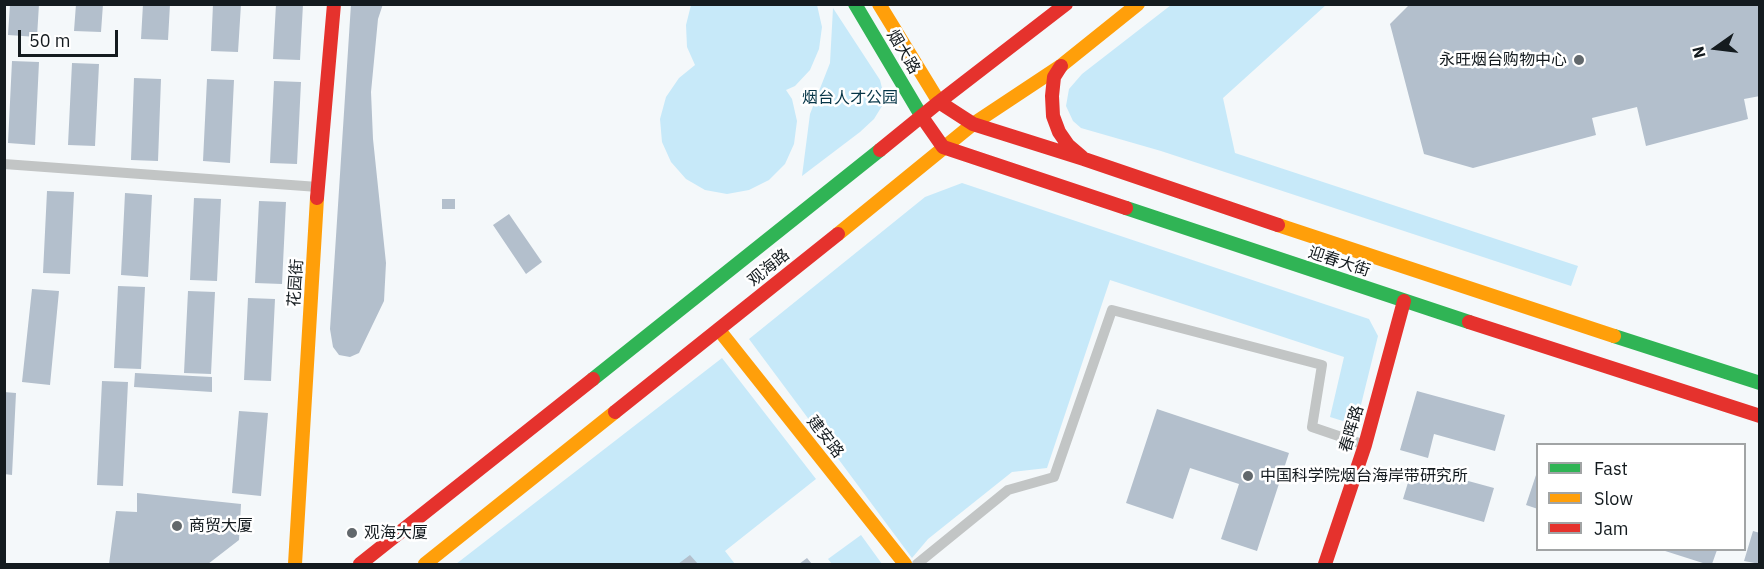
<!DOCTYPE html>
<meta charset="utf-8">
<style>
body{margin:0}
#map{position:relative;width:1764px;height:569px;overflow:hidden;background:#f4f8fa;font-family:"IBM Plex Sans",sans-serif}
canvas{display:block}
.frame{position:absolute;inset:0;border:6px solid #141b1f;pointer-events:none}
.legend{position:absolute;left:1536px;top:443px;width:210px;height:108px;box-sizing:border-box;background:#fff;border:2px solid #a1a4a5;margin:0;padding:8px 10px;list-style:none;font-size:18px;color:#141b1f}
.legend li{display:flex;align-items:center;gap:12px;height:30px}
.legend b{width:30px;border:2px solid #a1a4a5}
.north{position:absolute;left:1686px;top:18px;width:60px;height:60px;-webkit-text-stroke:4px #fff;paint-order:stroke;rotate:256deg;font-size:16px;font-weight:700;line-height:24px;text-align:center;color:#141b1f}
.north::after{content:'';display:block;margin:auto;width:21px;height:27px;background:#141b1f;clip-path:polygon(50% 0,100% 100%,50% 72%,0 100%)}
.scale{position:absolute;left:18px;top:30px;width:100px;height:27px;box-sizing:border-box;border:3px solid #141b1f;border-top:0;padding-left:8px;font-size:18px;line-height:21px;white-space:nowrap;color:#141b1f;-webkit-text-stroke:4px #fff;paint-order:stroke}
</style>
<div id="map">
<canvas width="1764" height="569"></canvas>
<div class="frame"></div>
<ul class="legend">
<li><b style="height:8px;background:#30b455"></b>Fast</li>
<li><b style="height:8px;background:#ff9f0a"></b>Slow</li>
<li><b style="height:8px;background:#e5322d"></b>Jam</li>
</ul>
<div class="north">N</div>
<div class="scale">50 m</div>
</div>
<script>
const ctx = document.querySelector('canvas').getContext('2d');
ctx.lineJoin = 'round';
function fillPath(path, color) {
  ctx.fillStyle = color;
  ctx.fill(path, 'evenodd');
}
function toPath(rows) {
  const path = new Path2D();
  for (const r of rows) {
    path.moveTo(r[0], r[1]);
    for (let i = 2; i < r.length; i += 2) path.lineTo(r[i], r[i + 1]);
  }
  return path;
}
function trace(path, color, width, dash) {
  ctx.strokeStyle = color;
  ctx.lineWidth = width;
  ctx.lineCap = dash ? 'butt' : 'round';
  ctx.setLineDash(dash || []);
  ctx.stroke(path);
}
function drawText(font, color, halo, rows, align = 'center') {
  ctx.font = font + ' "IBM Plex Sans","Noto Sans SC",sans-serif';
  ctx.lineWidth = 5;
  ctx.setLineDash([]);
  ctx.textBaseline = 'middle';
  ctx.strokeStyle = halo;
  ctx.fillStyle = color;
  for (const [text, x, y, turn = 0] of rows) {
    ctx.save();
    ctx.translate(x, y);
    ctx.rotate((+turn || 0) * Math.PI / 180);
    ctx.textAlign = isNaN(turn) ? turn : align;
    if (halo) ctx.strokeText(text, 0, 0);
    ctx.fillText(text, 0, 0);
    ctx.restore();
  }
}
const green = toPath([
 [691,5,817,5,822,27,819,49,810,70,795,86,786,90,792,99,797,121,794,144,785,164,769,180,749,190,727,194,705,190,686,179,671,162,662,142,660,119,666,97,679,78,695,65,687,47,686,25],
 [1171,5,1326,5,1223,98,1235,153,1578,266,1571,286,1161,151,1081,128,1073,121,1066,106,1069,89,1082,74],
 [833,8,880,80,884,96,882,106,874,119,860,132,802,176,810,114,830,63],
 [962,183,1369,319,1378,336,1356,425,1330,417,1344,357,1110,280,1047,468,1012,472,928,539,912,558,749,339,925,197],
 [722,358,816,479,725,551,735,564,456,564],
 [861,535,882,564,832,564,828,559]
]);
const building = toPath([
 [10,4,39,4,37,37,8,35],
 [76,4,103,4,101,32,74,31],
 [143,4,170,4,168,40,141,39],
 [213,4,241,4,238,52,211,51],
 [276,4,303,4,300,60,273,59],
 [351,4,383,4,378,19,371,92,373,139,386,263,384,301,359,353,350,357,339,355,333,347,330,329],
 [1410,4,1760,4,1760,96,1744,99,1748,119,1646,146,1637,107,1592,118,1596,135,1473,168,1424,154,1390,24],
 [12,61,39,62,35,145,8,143],
 [72,63,99,64,95,146,68,145],
 [134,78,161,79,158,161,131,160],
 [207,79,234,80,230,163,203,161],
 [274,81,301,82,297,164,270,163],
 [47,191,74,192,70,274,43,273],
 [125,193,152,195,148,277,121,275],
 [194,198,221,199,217,281,190,280],
 [442,199,455,199,455,209,442,209],
 [259,201,286,202,282,284,255,283],
 [509,214,542,262,526,274,493,225],
 [118,286,145,287,141,369,114,368],
 [32,289,59,291,50,385,22,382],
 [188,291,215,292,211,374,184,373],
 [248,298,275,299,271,381,244,380],
 [135,373,212,377,212,392,134,387],
 [102,381,128,382,123,486,97,485],
 [1417,391,1505,415,1495,451,1434,434,1428,458,1400,450],
 [4,392,16,393,12,475,4,474],
 [1157,409,1289,453,1257,551,1221,539,1239,484,1190,468,1173,519,1126,503],
 [239,411,268,413,261,496,232,493],
 [1413,466,1494,488,1484,522,1403,499],
 [1537,472,1538,472,1538,509,1526,505],
 [137,493,241,504,239,540,208,564,109,564,116,511,137,512],
 [1753,531,1760,533,1760,564,1744,561],
 [1662,550,1717,550,1712,564,1706,564],
 [690,555,698,564,678,564],
 [807,558,812,564,799,564]
]);
const street = toPath([
 [4,164,318,187],
 [917,564,1008,490,1054,477,1112,310,1322,365,1312,427,1365,445]
]);
const fast = toPath([
 [855,4,922,117],
 [1126,208,1469,322],
 [1614,336,1760,383],
 [593,379,880,150]
]);
const slow = toPath([
 [879,4,939,102],
 [1278,225,1614,336],
 [838,234,973,124,1062,65,1138,4],
 [719,330,905,564],
 [295,564,317,198],
 [425,564,615,412]
]);
const jam = toPath([
 [1061,66,1054,77,1052,96,1053,116,1059,132,1068,145,1082,157],
 [939,102,973,124,1084,159,1278,225],
 [922,117,943,147,1126,208],
 [880,150,939,102,1066,4],
 [317,198,334,4],
 [1469,322,1760,416],
 [615,412,838,234],
 [360,564,593,379],
 [1325,564,1365,445,1404,301]
]);
const markers = [
 [1579,60,6,"#62686c"],
 [1248,476,6,"#62686c"],
 [177,526,6,"#62686c"],
 [352,533,6,"#62686c"]
];
const streetNames = [
 ["烟大路",903,52,59],
 ["迎春大街",1339,262,18],
 ["观海路",769,268,-39],
 ["花园街",296,283,-86],
 ["春晖路",1352,429,-74],
 ["建安路",825,437,52]
];
const poiNames = [
 ["永旺烟台购物中心",1567,60,"right"],
 ["中国科学院烟台海岸带研究所",1260,476],
 ["商贸大厦",189,526],
 ["观海大厦",364,533]
];
const parkNames = [
 ["烟台人才公园",850,98]
];
fillPath(green, '#c7e9f9');
fillPath(building, '#b3bfcc');
trace(street, '#c2c5c5', 10);
trace(fast, '#30b455', 14);
trace(slow, '#ff9f0a', 14);
trace(jam, '#e5322d', 14);
for (const [x, y, r, color] of markers) {
  const dot = new Path2D();
  dot.arc(x, y, r, 0, 2 * Math.PI);
  ctx.fillStyle = color;
  ctx.fill(dot);
  trace(dot, '#fff', 2);
}
drawText('16px', '#141b1f', '#fff', streetNames);
drawText('16px', '#141b1f', '#fff', poiNames, 'left');
drawText('16px', '#073648', '#fff', parkNames);
</script>
